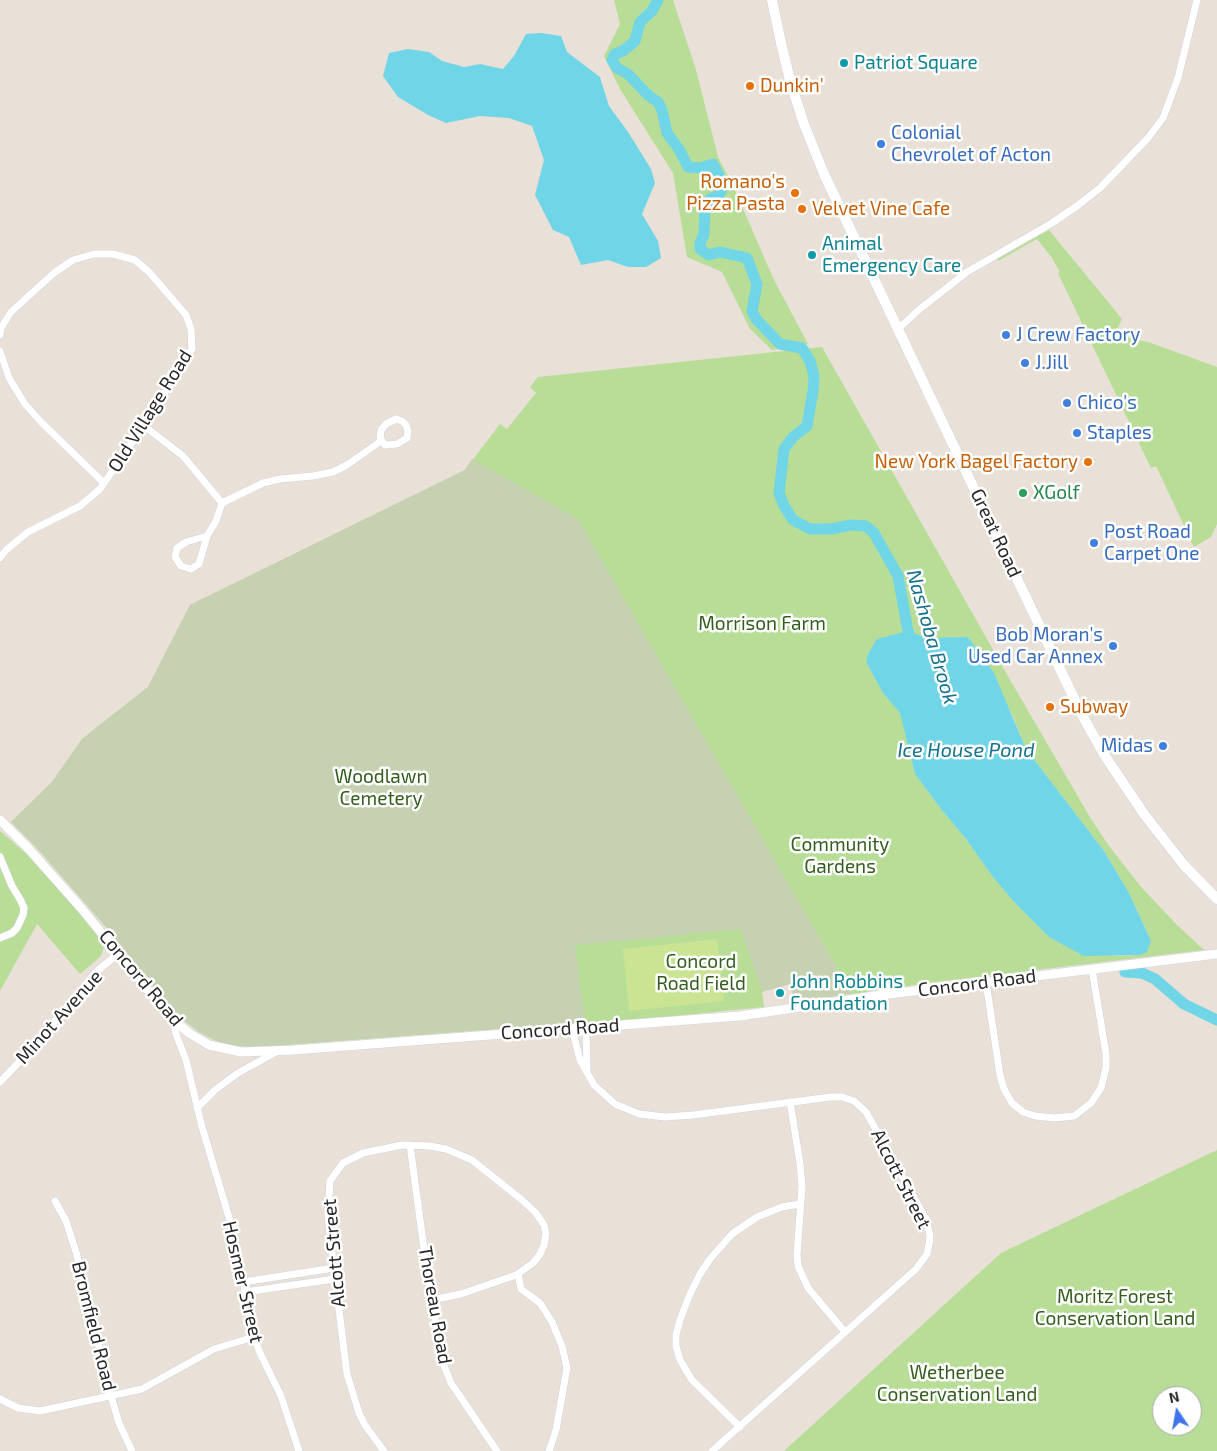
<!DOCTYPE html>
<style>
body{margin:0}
#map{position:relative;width:1217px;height:1451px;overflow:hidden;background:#e9e0d8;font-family:"Exo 2",sans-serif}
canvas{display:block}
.north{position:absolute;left:1152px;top:1386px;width:50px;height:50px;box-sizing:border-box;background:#fff;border:1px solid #a9a9a9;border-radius:50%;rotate:348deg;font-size:14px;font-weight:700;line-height:20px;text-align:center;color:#272727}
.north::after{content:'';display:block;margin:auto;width:18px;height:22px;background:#4075ee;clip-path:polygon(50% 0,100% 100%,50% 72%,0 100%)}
</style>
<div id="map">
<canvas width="1217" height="1451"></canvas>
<div class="north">N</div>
</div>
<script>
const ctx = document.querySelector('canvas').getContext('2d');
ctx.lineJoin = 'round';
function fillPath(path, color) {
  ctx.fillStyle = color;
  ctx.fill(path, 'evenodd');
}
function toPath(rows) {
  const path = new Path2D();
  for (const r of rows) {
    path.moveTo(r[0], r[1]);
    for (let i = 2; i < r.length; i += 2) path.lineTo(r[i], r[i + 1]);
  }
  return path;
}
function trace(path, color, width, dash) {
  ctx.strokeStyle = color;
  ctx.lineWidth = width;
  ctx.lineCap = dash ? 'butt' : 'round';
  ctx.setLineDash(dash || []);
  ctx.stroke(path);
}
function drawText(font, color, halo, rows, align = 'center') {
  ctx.font = font + ' "Exo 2",sans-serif';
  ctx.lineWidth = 5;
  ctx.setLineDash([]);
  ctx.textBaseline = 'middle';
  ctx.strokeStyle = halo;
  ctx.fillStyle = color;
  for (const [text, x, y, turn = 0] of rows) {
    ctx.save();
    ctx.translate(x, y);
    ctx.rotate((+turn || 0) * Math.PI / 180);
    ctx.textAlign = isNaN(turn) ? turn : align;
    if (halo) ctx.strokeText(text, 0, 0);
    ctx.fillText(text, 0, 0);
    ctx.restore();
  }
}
const green = toPath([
 [614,0,673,0,696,70,718,157,734,188,774,280,808,344,772,350,750,329,722,272,687,257,673,173,620,89,604,56,620,24],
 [1049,230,1122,319,1115,334,1151,343,1217,367,1217,524,1211,537,1194,547,1156,466,1151,468,1058,273,1060,272,1052,258,1037,239,998,261,997,259],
 [822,347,1009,678,1091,819,1109,846,1142,888,1177,925,1204,950,935,982,852,994,811,923,762,992,764,1007,675,1016,270,1046,240,1046,224,1044,212,1039,199,1032,183,1020,106,927,36,847,11,822,52,782,82,739,148,687,190,605,465,470,500,424,507,429,536,393,530,387,538,377],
 [908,631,927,639,968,637,1012,714,1026,749,1104,851,1129,893,1151,941,1139,955,1115,956,1049,937,1015,903,993,877,966,839,941,809,915,774,900,712,883,693,866,662,868,654],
 [0,831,30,857,101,938,104,946,101,956,80,974,37,924,0,991],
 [1217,1150,1217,1451,784,1451,1001,1253],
 [1162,1396,1192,1396,1192,1426,1162,1426]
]);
const cemetery = toPath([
 [472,459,578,519,852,994,794,1002,790,984,762,992,741,929,575,945,585,1022,270,1046,248,1047,224,1044,199,1032,173,1011,106,927,36,847,11,822,52,782,82,739,148,687,190,605,465,470]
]);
const pitch = toPath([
 [717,939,724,1001,629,1011,623,949]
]);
const water = toPath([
 [541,33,561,36,567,52,600,77,609,106,628,132,651,169,655,183,642,214,658,241,661,258,646,267,628,267,608,260,581,265,569,237,553,230,535,195,544,160,532,126,509,118,480,116,446,123,428,115,398,97,383,76,389,53,408,49,429,52,442,61,464,67,480,64,503,69,514,56,526,34],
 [908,631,927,638,968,637,994,673,1026,749,1104,851,1129,893,1151,941,1147,952,1139,955,1084,956,1049,937,1015,903,993,877,966,839,941,809,915,774,900,713,883,693,866,662,868,654,877,639]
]);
const river = toPath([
 [658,0,652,11,640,22,635,41,623,51,615,54,612,60,617,68,628,74,648,95,658,102,662,110,667,133,679,149,688,167,700,168,713,164,720,177,722,190,719,195,710,199,705,206,704,234,700,243,700,249,709,255,720,252,747,258,757,284,752,311,756,319,780,344,802,348,810,361,814,376,813,391,807,426,793,437,784,449,779,493,784,506,793,520,810,529,831,529,851,525,866,526,874,533,898,576,908,631,913,645],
 [1125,972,1142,973,1155,979,1184,1004,1217,1020]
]);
const minor = toPath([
 [898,329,921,308,967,272,1052,223,1077,206,1100,188,1148,138,1163,118,1178,78,1197,0],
 [0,335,1,328,11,312,54,273,73,260,94,254,113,254,135,260,149,272,174,301,186,315,191,329,192,349,146,422,100,489,80,506,28,532,6,550,0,558],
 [0,351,9,378,25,404,41,422,104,483],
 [396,419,402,421,406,425,408,431,407,438,397,444,385,445,380,438,381,430,386,424,396,419],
 [143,425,183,456,222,503],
 [207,536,186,542,177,548,175,557,181,566,191,569,199,564,207,536,216,521,222,503,263,483,280,479,313,476,333,472,347,465,381,441],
 [0,857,12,886,21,901,24,908,23,915,17,928,12,933,0,938],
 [986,982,1000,1075,1004,1089,1012,1103,1023,1112,1035,1116,1054,1118,1074,1116,1091,1103,1101,1088,1106,1068,1106,1054,1092,969],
 [177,1023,175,1030,177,1037,186,1060,202,1127,233,1231,254,1337,260,1353,281,1396,299,1451],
 [586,1028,587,1070],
 [572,1029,580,1060,594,1085,615,1104,639,1114,665,1117,693,1115,831,1097,842,1097,854,1101,866,1112,926,1219,930,1236,929,1244,927,1254,916,1269,712,1451],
 [0,1082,33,1047,96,972,119,953],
 [790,1102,800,1163,802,1186,797,1255,798,1266,808,1288,845,1332],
 [197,1108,215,1090,238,1073,278,1051],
 [410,1145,428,1279,443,1363,451,1383,497,1451],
 [55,1201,66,1221,76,1252,111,1396,119,1423,132,1451],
 [518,1274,521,1289,540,1303,552,1322,562,1346,567,1368,556,1430,549,1451],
 [243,1282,334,1268],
 [245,1292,335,1279],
 [0,1399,18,1408,40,1411,142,1389,214,1349,254,1337],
 [740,1427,692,1380,680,1360,676,1346,676,1335,680,1320,690,1294,700,1274,710,1259,732,1234,757,1217,782,1207,801,1204],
 [384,1451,365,1425,359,1413,347,1374,331,1245,328,1214,330,1181,343,1163,363,1153,402,1145,430,1146,446,1149,472,1160,522,1200,535,1212,544,1225,546,1234,544,1245,540,1254,533,1263,516,1275,461,1294,431,1300]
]);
const tertiary = toPath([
 [0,820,27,847,82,909,159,1004,177,1023,189,1033,209,1045,241,1052,293,1050,740,1016,881,995,1217,954]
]);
const secondary = toPath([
 [772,0,781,43,791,84,804,124,824,174,1082,715,1105,756,1144,814,1183,864,1217,899]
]);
const markers = [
 [844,63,5,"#0f9aa8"],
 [750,86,5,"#e8710a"],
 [881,144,5,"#3f7fe0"],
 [795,193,5,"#e8710a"],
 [802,209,5,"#e8710a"],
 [812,255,5,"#0f9aa8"],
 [1006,335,5,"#3f7fe0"],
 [1025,363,5,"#3f7fe0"],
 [1067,403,5,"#3f7fe0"],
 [1077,433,5,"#3f7fe0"],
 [1088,462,5,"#e8710a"],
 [1023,493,5,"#2e9e5b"],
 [1094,543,5,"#3f7fe0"],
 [1113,646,5,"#3f7fe0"],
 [1050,707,5,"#e8710a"],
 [1163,746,5,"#3f7fe0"],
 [780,993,5,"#0f9aa8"]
];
const cultureNames = [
 ["Patriot Square",854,63],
 ["Animal",822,244],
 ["Emergency Care",822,266],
 ["John Robbins",790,982],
 ["Foundation",790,1004]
];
const foodNames = [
 ["Dunkin'",760,86],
 ["Romano's",785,182,"right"],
 ["Pizza Pasta",785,204,"right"],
 ["Velvet Vine Cafe",812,209],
 ["New York Bagel Factory",1078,462,"right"],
 ["Subway",1060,707]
];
const shopNames = [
 ["Colonial",891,133],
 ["Chevrolet of Acton",891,155],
 ["J Crew Factory",1016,335],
 ["J.Jill",1035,363],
 ["Chico's",1077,403],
 ["Staples",1087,433],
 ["Post Road",1104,532],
 ["Carpet One",1104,554],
 ["Bob Moran's",1103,635,"right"],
 ["Used Car Annex",1103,657,"right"],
 ["Midas",1153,746,"right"]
];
const streetNames = [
 ["Old Village Road",150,411,-58],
 ["Great Road",996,533,65],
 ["Concord Road",141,978,50],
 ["Concord Road",977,983,-7],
 ["Minot Avenue",59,1017,-48],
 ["Concord Road",560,1029,-4],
 ["Alcott Street",901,1179,63],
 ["Alcott Street",334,1253,-95],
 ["Hosmer Street",243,1282,77],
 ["Thoreau Road",435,1305,80],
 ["Bromfield Road",94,1326,76]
];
const leisureNames = [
 ["XGolf",1033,493]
];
const parkNames = [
 ["Morrison Farm",762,624],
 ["Woodlawn",381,777],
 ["Cemetery",381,799],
 ["Community",840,845],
 ["Gardens",840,867],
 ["Concord",701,962],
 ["Road Field",701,984],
 ["Moritz Forest",1115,1297],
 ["Conservation Land",1115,1319],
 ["Wetherbee",957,1373],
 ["Conservation Land",957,1395]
];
const waterNames = [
 ["Nashoba Brook",932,637,74],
 ["Ice House Pond",966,750]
];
fillPath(green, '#b7dd97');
fillPath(cemetery, '#c5d1b1');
fillPath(pitch, '#cbe493');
fillPath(water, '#70d5e6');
trace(river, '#70d5e6', 11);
trace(minor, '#ced3df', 8);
trace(tertiary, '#ced3df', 10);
trace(secondary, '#ced3df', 11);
trace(minor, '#fff', 7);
trace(tertiary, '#fff', 9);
trace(secondary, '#fff', 10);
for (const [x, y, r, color] of markers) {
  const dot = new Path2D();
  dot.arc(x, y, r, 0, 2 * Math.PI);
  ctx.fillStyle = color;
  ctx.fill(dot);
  trace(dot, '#fff', 2);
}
drawText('19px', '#0d838f', '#fff', cultureNames, 'left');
drawText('19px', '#c56008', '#fff', foodNames, 'left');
drawText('19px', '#366cbe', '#fff', shopNames, 'left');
drawText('19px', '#272727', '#fff', streetNames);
drawText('19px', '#27864d', '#fff', leisureNames, 'left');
drawText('19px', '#325d1d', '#fff', parkNames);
drawText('italic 20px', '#14728d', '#fff', waterNames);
</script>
